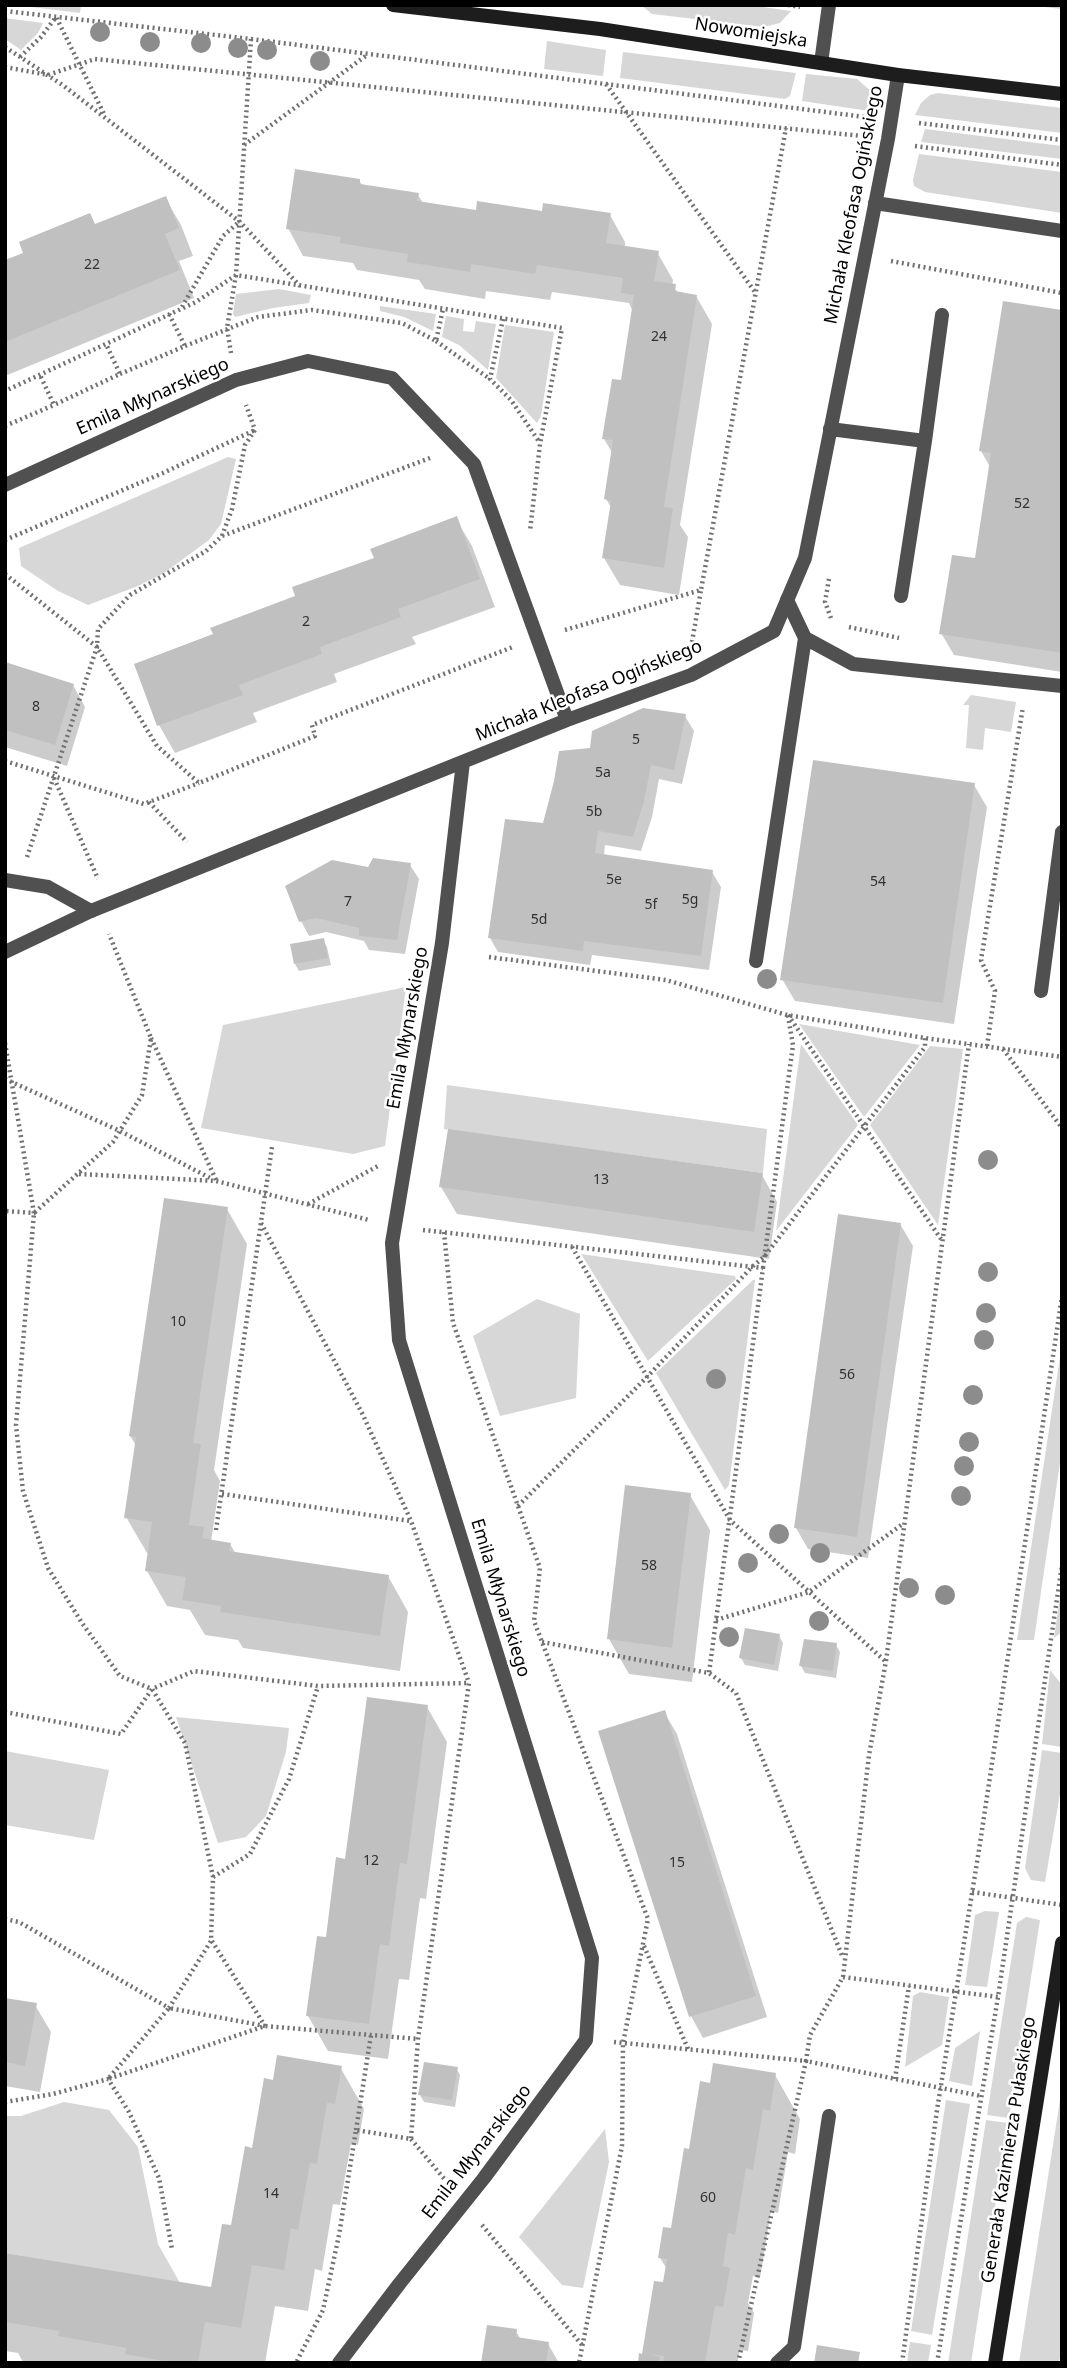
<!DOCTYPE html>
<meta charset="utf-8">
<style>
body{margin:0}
#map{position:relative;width:1067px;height:2368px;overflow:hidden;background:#fff;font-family:"Noto Sans",sans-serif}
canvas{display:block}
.frame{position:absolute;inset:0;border:7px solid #000;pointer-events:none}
</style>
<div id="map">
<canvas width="1067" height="2368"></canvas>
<div class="frame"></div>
</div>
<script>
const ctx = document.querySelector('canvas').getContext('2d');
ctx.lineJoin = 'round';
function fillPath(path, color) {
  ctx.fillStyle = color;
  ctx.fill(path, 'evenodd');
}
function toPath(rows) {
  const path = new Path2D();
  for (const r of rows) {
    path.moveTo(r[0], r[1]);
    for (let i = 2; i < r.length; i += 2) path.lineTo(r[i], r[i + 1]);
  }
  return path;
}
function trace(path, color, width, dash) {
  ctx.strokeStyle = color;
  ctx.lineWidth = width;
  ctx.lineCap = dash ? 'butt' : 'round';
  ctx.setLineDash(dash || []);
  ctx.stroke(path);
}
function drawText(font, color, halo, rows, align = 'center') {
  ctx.font = font + ' "Noto Sans",sans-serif';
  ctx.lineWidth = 5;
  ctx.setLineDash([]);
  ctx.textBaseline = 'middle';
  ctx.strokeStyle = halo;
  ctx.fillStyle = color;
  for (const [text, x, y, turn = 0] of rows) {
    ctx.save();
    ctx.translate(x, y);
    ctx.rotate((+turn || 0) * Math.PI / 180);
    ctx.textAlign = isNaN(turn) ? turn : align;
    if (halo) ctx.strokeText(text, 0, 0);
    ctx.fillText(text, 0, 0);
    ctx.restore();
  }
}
const green = toPath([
 [15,5,81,5,80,13],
 [641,5,749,5,791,11,780,23,764,27,652,14],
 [5,18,43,23,38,33,21,50,5,39],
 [547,41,606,50,603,76,544,69],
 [623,52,796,73,790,96,785,99,620,78],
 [806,74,857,79,872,92,876,112,802,101],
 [938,93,1062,108,1062,133,915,115,921,103,930,95],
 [925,129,1062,146,1062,159,921,142],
 [919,154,1062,172,1062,213,925,192,914,186,913,180],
 [279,289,311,295,309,303,273,308,235,317,233,314,236,294],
 [380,306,436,314,433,331,404,317,380,311],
 [446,316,464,319,463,331,474,332,476,321,496,324,488,370,459,345,442,337],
 [505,325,554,332,541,416,537,423,496,378],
 [228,457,236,459,221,524,209,540,164,573,138,586,88,605,58,591,21,566,19,548],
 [971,695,1016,702,1011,732,985,728,983,750,966,748,969,705,963,705],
 [406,987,385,1146,353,1154,201,1128,223,1025],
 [799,1024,920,1045,864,1117],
 [801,1044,858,1125,776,1231],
 [930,1046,963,1049,938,1225,870,1125],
 [447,1085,767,1129,763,1173,444,1129],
 [581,1254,735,1276,736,1279,648,1361],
 [753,1280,755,1280,729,1485,725,1490,656,1373],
 [537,1299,580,1314,576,1398,500,1416,473,1336],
 [1062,1344,1062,1449,1034,1640,1017,1640],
 [1062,1582,1062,1632,1054,1638],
 [1050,1670,1062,1685,1062,1747,1042,1744],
 [176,1717,289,1728,286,1752,266,1816,246,1837,218,1843],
 [1042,1750,1062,1753,1062,1782,1045,1882,1031,1880,1025,1868],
 [5,1751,109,1770,94,1840,5,1825],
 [985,1911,999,1912,987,1987,965,1985,975,1915],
 [1026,1917,1040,1920,1009,2118,987,2115,1017,1923],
 [920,1992,949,1997,942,2045,905,2067,913,1996],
 [980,2031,972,2086,949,2081,955,2048],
 [1062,2087,1062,2344,1059,2363,1019,2363],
 [946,2100,970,2104,932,2335,911,2331],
 [64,2102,109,2110,138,2147,158,2244,180,2283,5,2253,5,2116,21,2116],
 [986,2120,1008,2123,971,2363,948,2363],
 [605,2129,609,2162,583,2288,562,2285,519,2237],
 [910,2342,931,2345,928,2363,907,2363]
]);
const shadow = toPath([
 [1028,5,1062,5,1062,9],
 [359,180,362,185,418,195,423,203,477,212,610,215,625,242,625,247,657,252,673,280,672,286,679,293,696,296,712,324,680,525,688,537,679,595,620,585,604,558,612,509,606,499,613,454,604,439,622,382,633,312,629,303,552,292,550,300,486,291,485,299,425,289,419,280,357,270,353,263,303,256,288,228],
 [165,198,181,225,193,256,179,261,194,298,5,376,5,262],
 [1062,312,1062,672,954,655,941,633,976,560,990,467,981,451],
 [456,519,472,546,495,607,412,637,416,644,334,674,337,682,253,713,257,722,175,753,159,725,136,665,215,635,298,597],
 [5,662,73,685,85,707,67,766,5,747],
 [685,716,694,731,682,784,659,779,652,817,641,851,605,845,604,856,712,872,721,887,709,970,592,955,590,965,498,952,490,938,545,825,592,750],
 [974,785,987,807,954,1024,795,1001,782,979],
 [410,865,419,879,405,954,369,950,364,941,326,932,309,936,301,921,369,869],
 [323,940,327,947,331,965,299,971,295,964],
 [762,1175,777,1202,769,1259,457,1214,441,1187],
 [227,1209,247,1244,214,1470,220,1481,211,1542,230,1544,236,1554,388,1576,408,1612,400,1671,243,1648,238,1640,205,1635,190,1610,167,1606,147,1571,149,1553,147,1553,126,1517,137,1447,130,1436],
 [900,1224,913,1246,868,1558,808,1549,796,1528],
 [690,1495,710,1530,692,1682,629,1674,609,1639],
 [779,1636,783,1643,778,1671,745,1665,741,1658],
 [836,1645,840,1652,836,1678,805,1673,801,1666],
 [427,1707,447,1742,426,1899,420,1898,409,1980,399,1979,388,2059,328,2051,308,2016,347,1861],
 [664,1712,677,1734,767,2017,703,2038,691,2016],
 [5,1999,35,2005,51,2032,40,2092,5,2086],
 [340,2067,364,2109,358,2145,351,2143,340,2205,333,2204,322,2271,315,2269,308,2311,275,2306,265,2363,27,2363,23,2362,18,2353,5,2351,5,2255,212,2289,233,2227,274,2082],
 [456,2068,460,2075,455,2107,424,2102,420,2095],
 [775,2075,800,2119,795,2154,788,2152,778,2213,771,2211,760,2278,753,2276,748,2303,754,2313,748,2351,740,2350,737,2363,640,2363,646,2356,664,2284,667,2269,660,2258,672,2230,690,2151,711,2085],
 [516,2331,521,2340,548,2344,559,2363,483,2363]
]);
const building = toPath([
 [295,169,360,179,360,184,419,193,417,201,476,210,477,201,542,211,543,203,611,213,606,243,659,251,654,281,676,284,675,291,697,295,664,507,673,508,664,568,602,558,611,501,604,499,613,440,602,439,612,379,621,380,634,295,621,293,623,278,537,265,535,274,471,264,470,272,407,262,408,254,339,243,341,237,286,229],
 [166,196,179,228,165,234,180,270,5,342,5,260,23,253,19,242,90,213,95,224],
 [1003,301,1062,310,1062,653,939,634,952,555,975,558,991,453,979,451],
 [457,516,480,579,398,609,401,617,320,647,322,654,239,685,243,695,157,726,134,664,213,634,210,628,295,596,292,587,374,558,370,549],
 [5,662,74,684,55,745,5,730],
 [643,708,686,714,674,770,651,765,644,801,633,837,598,831,595,853,713,870,701,956,584,941,583,951,488,938,505,819,543,823,554,781,559,751,590,748,592,731],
 [813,760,975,783,943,1003,780,980],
 [373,858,411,863,397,940,359,936,359,928,316,918,299,922,285,886,332,860,368,867],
 [324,938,328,958,294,964,290,944],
 [448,1129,763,1173,754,1232,439,1187],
 [164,1198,228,1207,193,1443,201,1444,189,1525,204,1527,202,1538,231,1543,229,1551,389,1575,380,1636,220,1612,221,1606,182,1600,186,1577,145,1571,152,1522,124,1518,136,1437,129,1436],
 [838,1214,901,1223,857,1537,794,1528],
 [625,1485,691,1493,672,1648,607,1639],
 [745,1628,780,1634,774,1665,739,1658],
 [804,1639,837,1643,833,1671,799,1666],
 [367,1697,428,1705,407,1864,400,1863,389,1946,380,1944,369,2024,306,2016,317,1936,326,1937,336,1857,345,1859],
 [665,1710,756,1996,689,2017,598,1731],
 [5,1998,37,2003,25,2066,5,2062],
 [277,2055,342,2066,335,2104,327,2103,317,2164,310,2163,298,2230,291,2228,284,2270,252,2265,241,2328,205,2322,198,2363,174,2363,125,2354,126,2348,58,2336,59,2331,5,2322,5,2253,211,2287,222,2224,231,2225,245,2146,252,2148,264,2078,273,2080],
 [424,2062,458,2067,452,2100,418,2095],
 [713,2063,776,2073,770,2111,763,2109,753,2170,746,2168,735,2235,728,2233,723,2266,730,2268,723,2307,715,2306,705,2363,663,2363,664,2356,649,2354,660,2357,659,2363,638,2363,639,2353,642,2354,654,2281,663,2282,667,2259,658,2258,663,2227,671,2228,684,2148,689,2149,700,2081,710,2083],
 [487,2325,517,2329,516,2337,549,2342,546,2363,481,2363],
 [817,2345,860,2352,858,2363,814,2363]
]);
const path = toPath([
 [788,5,800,7],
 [5,11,251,39,236,275,196,302,5,391],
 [251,39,865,117],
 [5,47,64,86,240,222,300,286],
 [20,57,41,37,56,17,105,116],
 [5,67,48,75,95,59,862,136],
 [606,84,755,292],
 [919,123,1062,140],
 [244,145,367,55],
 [915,146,1062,165],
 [891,261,1062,293],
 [182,307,223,236,239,222],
 [503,319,490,379,511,400,540,443],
 [436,341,490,379],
 [185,346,258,317,312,310,402,323,436,341,443,309],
 [231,353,227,328,236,275,562,328,540,444,530,531],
 [120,374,185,346,169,314],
 [56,404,120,374,106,344],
 [5,426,54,405,40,375],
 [222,536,232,509,245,445,255,430,246,405],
 [5,540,163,473,255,430],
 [5,574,97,647,157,746,199,783,315,736,312,725,513,647],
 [829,579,825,602,832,621],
 [849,627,899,638],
 [565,630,701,590,786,128],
 [692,642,701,590],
 [5,761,144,804,199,783],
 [54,778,98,879],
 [149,802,187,842],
 [27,857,97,647,98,629,130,595,206,551,222,536,430,458],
 [489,957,666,980,787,1015,925,1038,1062,1057],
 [788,1015,941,1239],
 [151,1038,216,1180],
 [5,1043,34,1213,5,1211],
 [987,1046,995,991,981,960,1023,707],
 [1003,1049,1062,1128],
 [5,1079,120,1131,212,1179],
 [79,1174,216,1181,369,1220],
 [308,1204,378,1166],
 [261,1223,363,1415,411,1521,469,1683],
 [423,1230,763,1268,709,1673],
 [444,1232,453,1323,540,1568,534,1621,648,1919,623,2043,622,2146,579,2363],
 [572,1247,730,1520,885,1661],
 [763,1268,793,1045,788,1016],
 [222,1494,410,1521],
 [518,1506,647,1377,752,1267,764,1257,925,1047,925,1038],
 [216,1530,272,1147],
 [716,1620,809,1592,904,1523],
 [542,1642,709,1673,736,1693,843,1958],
 [5,1712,121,1734,152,1689,194,1671,318,1686,469,1683,418,2039,411,2139,356,2130,339,2235,323,2310,296,2363],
 [213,1877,250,1854,289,1779,318,1686],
 [972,1892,1062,1905],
 [5,1919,19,1922,169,2008,211,1941,213,1877,185,1743,152,1689,120,1676,82,1623,48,1568,23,1491,16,1425,34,1213,113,1142,142,1095,151,1038,109,934],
 [212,1941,265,2026],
 [644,1946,688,2049],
 [843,1977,998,1997],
 [265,2026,169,2008,108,2079,265,2026,418,2039],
 [614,2042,806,2061,810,2035,843,1977,869,1755,886,1661,969,1044],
 [895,2079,909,1986],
 [5,2102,53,2094,108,2079,129,2112,159,2178,172,2249],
 [356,2130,371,2035],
 [411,2139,446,2181],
 [482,2225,582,2345],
 [5,2363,6,2363],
 [738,2363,806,2061,981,2096],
 [902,2363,937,2110,979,1850,1062,1296],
 [937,2363,998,1997,1062,1565]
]);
const lane = toPath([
 [821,63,829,5],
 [875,203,1062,231],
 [830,429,925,441,901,596],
 [925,441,942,315],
 [805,638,853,664,1062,686],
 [5,880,48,887,91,911],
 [756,961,805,638,787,600],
 [1041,991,1062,832]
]);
const street = toPath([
 [5,485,236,380,308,361,392,378,474,464,567,720],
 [5,952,91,911,567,720,691,675,774,631,805,558,888,139,898,75],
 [339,2363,400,2283,484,2178,586,2040,592,1958,399,1340,392,1243,442,943,463,762],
 [777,2363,794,2347,829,2116]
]);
const secondary = toPath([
 [393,5,600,29,898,75,1062,94],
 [995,2363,1062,1943]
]);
const trees = [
 [100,32],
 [150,42],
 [201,43],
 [238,48],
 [267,50],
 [320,61],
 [767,979],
 [988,1160],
 [988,1272],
 [986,1313],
 [984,1340],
 [716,1379],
 [973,1395],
 [969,1442],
 [964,1466],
 [961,1496],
 [779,1534],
 [820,1553],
 [748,1563],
 [909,1588],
 [945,1595],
 [819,1621],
 [729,1637]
];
const numberNames = [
 ["22",92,265],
 ["24",659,337],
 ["52",1022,504],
 ["2",306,622],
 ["8",36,707],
 ["5",636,740],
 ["5a",603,773],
 ["5b",594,812],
 ["5e",614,880],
 ["54",878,882],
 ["5g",690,900],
 ["7",348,902],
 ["5f",651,905],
 ["5d",539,920],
 ["13",601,1180],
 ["10",178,1322],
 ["56",847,1375],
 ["58",649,1566],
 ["12",371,1861],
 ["15",677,1863],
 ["14",271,2194],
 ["60",708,2198]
];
const streetNames = [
 ["Nowomiejska",751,33,9],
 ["Michała Kleofasa Ogińskiego",854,205,-79],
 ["Emila Młynarskiego",153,397,-24],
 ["Michała Kleofasa Ogińskiego",589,691,-22],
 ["Emila Młynarskiego",408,1028,-80],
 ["Emila Młynarskiego",500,1598,73],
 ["Generała Kazimierza Pułaskiego",1009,2150,-81],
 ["Emila Młynarskiego",477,2152,-52]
];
fillPath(green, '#d7d7d7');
fillPath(shadow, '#0003');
fillPath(building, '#c0c0c0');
trace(path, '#727272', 4.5, [2, 3.5]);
trace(lane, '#505050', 14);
trace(street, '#505050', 14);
trace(secondary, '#1d1d1d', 14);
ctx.fillStyle = '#8c8c8c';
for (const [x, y] of trees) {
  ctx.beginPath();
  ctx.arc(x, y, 10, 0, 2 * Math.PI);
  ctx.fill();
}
drawText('14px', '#303030', null, numberNames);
drawText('18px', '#000', '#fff', streetNames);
</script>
